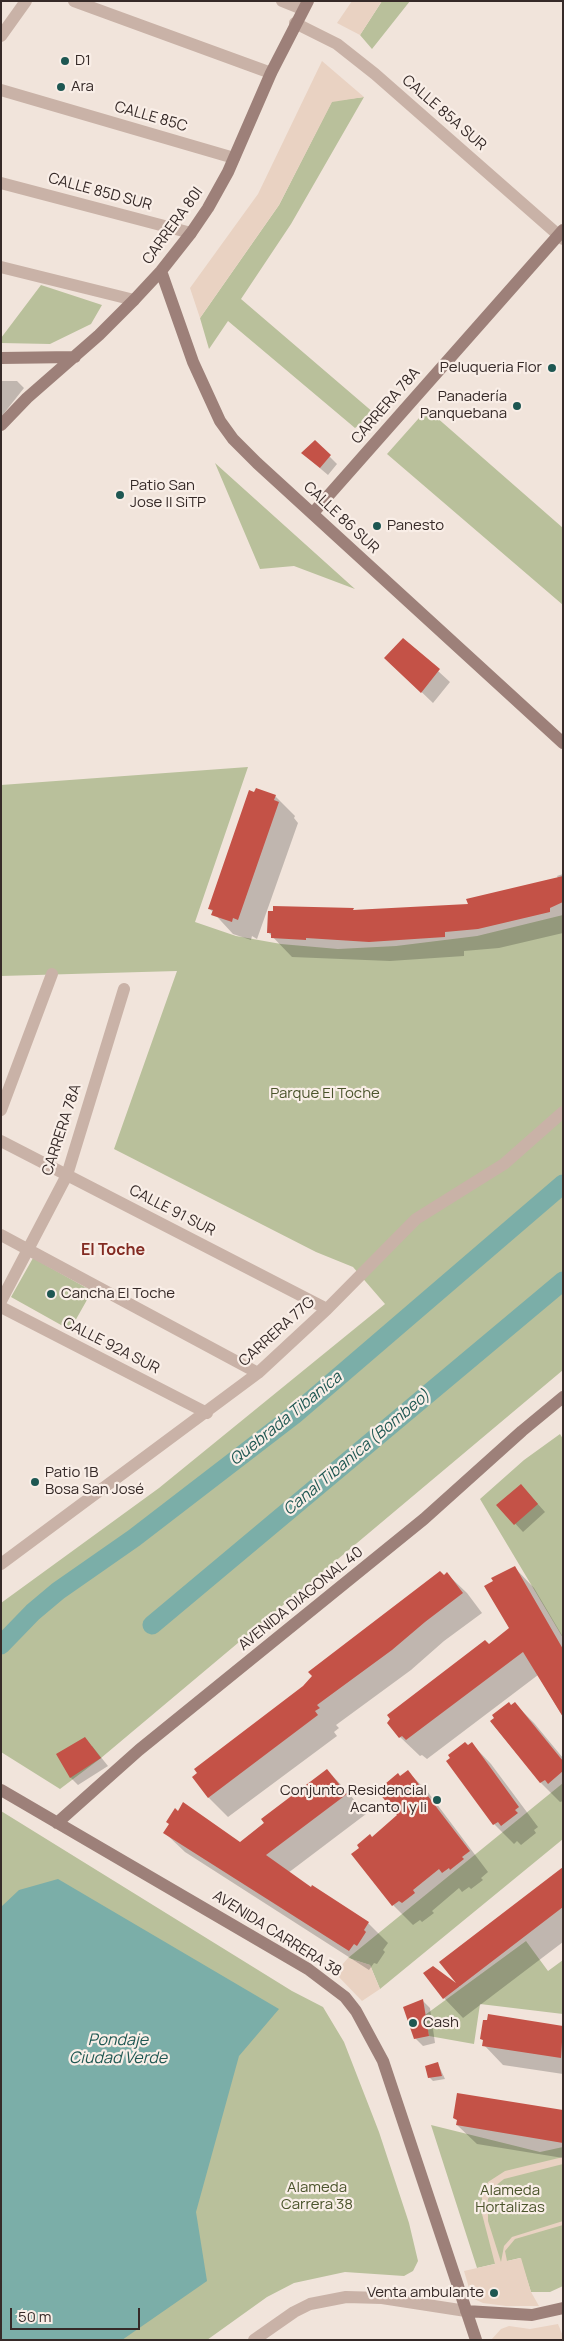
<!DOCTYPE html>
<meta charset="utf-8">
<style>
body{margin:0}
#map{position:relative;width:564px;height:2341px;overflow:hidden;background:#f1e4db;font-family:Manrope,sans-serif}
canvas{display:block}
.frame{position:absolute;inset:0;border:2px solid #362a28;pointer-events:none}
.scale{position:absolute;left:10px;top:2308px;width:130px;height:22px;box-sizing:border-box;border:2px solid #362a28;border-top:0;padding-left:6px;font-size:15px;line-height:18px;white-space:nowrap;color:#362a28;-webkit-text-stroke:4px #f9eee7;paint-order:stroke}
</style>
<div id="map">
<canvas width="564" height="2341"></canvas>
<div class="frame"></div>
<div class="scale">50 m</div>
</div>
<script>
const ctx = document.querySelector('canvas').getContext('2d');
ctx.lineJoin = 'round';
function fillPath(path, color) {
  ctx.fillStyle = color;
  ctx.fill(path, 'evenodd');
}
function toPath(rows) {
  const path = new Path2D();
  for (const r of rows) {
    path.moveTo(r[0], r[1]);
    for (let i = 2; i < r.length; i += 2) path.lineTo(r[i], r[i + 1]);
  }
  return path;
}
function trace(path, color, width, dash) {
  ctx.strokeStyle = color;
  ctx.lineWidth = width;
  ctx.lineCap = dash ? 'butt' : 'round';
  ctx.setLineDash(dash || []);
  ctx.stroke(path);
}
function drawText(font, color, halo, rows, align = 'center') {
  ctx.font = font + ' Manrope,sans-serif';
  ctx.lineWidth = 4.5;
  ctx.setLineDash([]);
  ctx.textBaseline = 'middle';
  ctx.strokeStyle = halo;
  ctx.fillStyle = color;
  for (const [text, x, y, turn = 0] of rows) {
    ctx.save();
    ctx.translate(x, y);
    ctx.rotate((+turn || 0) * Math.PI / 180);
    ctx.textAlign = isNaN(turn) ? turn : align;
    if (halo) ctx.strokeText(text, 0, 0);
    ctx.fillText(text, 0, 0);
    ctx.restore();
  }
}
const green = toPath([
 [382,1,410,1,372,49,360,35],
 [364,97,291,224,241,299,374,413,355,428,228,321,209,349,200,318,279,205,332,101],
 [41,285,102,305,91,324,50,344,1,343,1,338],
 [427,409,563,528,563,605,387,454],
 [215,463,355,589,294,566,260,569],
 [248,767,195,922,236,936,281,944,338,949,396,946,477,936,563,915,563,1370,101,1758,60,1789,1,1752,1,1603,159,1488,385,1304,353,1267,316,1252,114,1149,177,971,1,976,1,785],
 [33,1258,92,1291,70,1330,11,1297],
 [560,1434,563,1439,563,1638,480,1499,524,1460],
 [563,1783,563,1839,380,1989,370,1965,348,1958],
 [1,1811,292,1991,323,2007,344,2042,379,2132,409,2223,418,2261,413,2271,404,2276,345,2272,294,2283,267,2297,207,2340,1,2340],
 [526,1941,548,1971,563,1960,563,2014,480,2004,474,2044,429,2036,425,2015],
 [431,2125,540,2152,563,2147,563,2286,550,2292,531,2292,520,2258,477,2268]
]);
const plaza = toPath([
 [352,1,382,1,360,35,337,23],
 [322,61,364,97,332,102,279,205,200,318,190,288,258,194],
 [348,1958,370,1965,380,1989,362,2001,335,1973],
 [563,2157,563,2164,504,2179,494,2187,488,2199,488,2221,501,2262,504,2246,512,2237,563,2221,563,2225,515,2239,505,2251,507,2261,521,2258,531,2292,539,2306,506,2306,483,2303,472,2298,464,2271,495,2264,482,2214,482,2197,488,2182,505,2171],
 [558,2324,563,2336,562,2340,491,2340,501,2329,509,2326,530,2329]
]);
const water = toPath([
 [58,1879,279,2009,239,2056,196,2212,207,2281,122,2340,1,2340,1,1907,19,1890]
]);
const shadow = toPath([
 [1,381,17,381,24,388,1,417],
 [315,442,337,464,328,475,302,453],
 [403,639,450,682,433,703,386,658],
 [275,796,295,816,294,818,298,823,257,939,252,936,251,940,233,934,209,908],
 [563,874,563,933,499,948,464,951,464,956,390,961,292,957,268,932,353,910,355,912,469,905,558,878,557,876],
 [528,1493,545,1512,523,1532,498,1505],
 [515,1568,534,1588,563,1637,563,1717,538,1675,427,1759,422,1755,420,1756,400,1737,489,1646,511,1628],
 [447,1574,467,1593,482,1613,444,1641,411,1670,336,1725,339,1728,334,1732,337,1736,228,1817,209,1798,194,1778,304,1687,313,1676],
 [515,1704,534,1723,563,1758,563,1801,560,1802,541,1783,491,1722],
 [472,1744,491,1764,538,1827,534,1830,536,1833,521,1845,517,1841,514,1844,494,1824,468,1747],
 [92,1746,108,1766,78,1785,71,1778,57,1754],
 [327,1770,346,1790,366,1814,288,1873,368,1923,388,1943,383,1950,385,1952,377,1964,374,1963,369,1970,185,1852,165,1833,240,1843],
 [408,1772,427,1791,488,1872,481,1878,483,1880,471,1889,469,1887,462,1892,459,1888,432,1911,434,1913,422,1922,420,1920,413,1925,393,1905,373,1838,399,1815,401,1778],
 [563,1868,563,1942,463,2018,444,1998,433,1968,460,1987,440,1962],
 [423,2001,430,2008,435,2043,423,2046,415,2038],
 [563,2027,563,2074,503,2065,484,2045,484,2042,481,2038],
 [438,2064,445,2079,433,2081,429,2077],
 [563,2111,563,2158,477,2144,457,2125,458,2121,455,2118]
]);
const canal = toPath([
 [152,1625,563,1281],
 [1,1645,33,1612,58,1591,134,1538,294,1415,563,1184]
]);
const building = toPath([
 [315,440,331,455,320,468,301,453],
 [403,638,440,669,421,693,384,658],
 [256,788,276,795,274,800,279,802,238,920,233,918,232,922,211,915,213,910,208,909,249,790,254,792],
 [563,876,563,902,550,908,550,912,478,929,445,932,445,937,369,942,306,938,306,940,271,938,271,933,267,933,268,911,273,911,273,906,354,908,353,910,468,904,466,899],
 [521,1484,538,1504,514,1525,496,1505],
 [515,1566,563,1649,563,1717,523,1652,406,1740,402,1736,399,1738,387,1723,390,1719,387,1715,485,1640,489,1644,509,1628,484,1586,493,1581,491,1578],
 [440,1571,444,1575,447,1572,463,1593,425,1622,392,1650,317,1705,320,1708,315,1711,318,1715,208,1798,192,1777,197,1773,194,1769,303,1686,312,1676,308,1672],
 [509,1702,511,1705,515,1702,563,1761,563,1771,548,1784,545,1780,540,1783,490,1721,494,1718,492,1715],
 [85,1737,101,1758,70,1778,56,1754],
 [465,1742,468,1745,472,1742,519,1807,515,1810,518,1813,501,1826,498,1822,493,1825,446,1761,450,1758,448,1755],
 [327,1769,347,1794,266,1855,311,1887,312,1885,369,1922,364,1930,366,1932,357,1946,354,1944,349,1951,163,1833,169,1824,166,1822,175,1808,178,1811,183,1802,240,1842,264,1823,261,1819],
 [408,1770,470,1851,462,1857,464,1859,450,1870,449,1868,442,1873,439,1869,413,1890,415,1893,402,1903,399,1901,392,1906,351,1854,359,1848,357,1845,370,1834,372,1837,397,1815,379,1793,387,1787,385,1784,398,1773,400,1776],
 [563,1867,563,1907,443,1999,423,1973,433,1966,456,1983,439,1962],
 [423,1999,429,2036,414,2039,403,2007],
 [488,2014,563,2026,561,2058,482,2046,483,2040,480,2039,483,2020,487,2020],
 [438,2062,442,2076,428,2078,425,2066],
 [457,2093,563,2110,563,2143,456,2125,457,2120,453,2118]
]);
const street = toPath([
 [74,1,271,73],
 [282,1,302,9],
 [295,23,337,44,375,74,563,239],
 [1,36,26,1],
 [1,90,234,158],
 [1,183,191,233],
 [1,267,134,300],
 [1,1110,52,974],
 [1,1141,327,1309],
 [1,1235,258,1373],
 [1,1301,67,1175,124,989],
 [1,1307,207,1413],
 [1,1564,258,1373,327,1309,416,1219,504,1164,563,1112],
 [254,2340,294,2312,310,2304,346,2297,382,2298,466,2311]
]);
const secondary = toPath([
 [161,271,193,362,220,421,233,439,257,463,563,743],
 [1,358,75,357],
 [1,425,27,398,99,335,134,300,161,271,191,233,208,208,228,172,271,73,308,1],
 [313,513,563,230],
 [1,1790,308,1969,345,1997,356,2011,383,2061,476,2340],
 [57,1823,139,1750,424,1519,522,1431,563,1397],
 [466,2311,532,2315,563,2308]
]);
const markers = [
 [65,61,5,"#1e5752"],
 [61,87,5,"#1e5752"],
 [552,368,5,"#1e5752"],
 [517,406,5,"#1e5752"],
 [120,495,5,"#1e5752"],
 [377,526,5,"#1e5752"],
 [51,1294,5,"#1e5752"],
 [35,1482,5,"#1e5752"],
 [437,1800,5,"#1e5752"],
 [413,2023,5,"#1e5752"],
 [494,2293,5,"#1e5752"]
];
const poiNames = [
 ["D1",75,61],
 ["Ara",71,87],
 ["Peluqueria Flor",542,368,"right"],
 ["Panadería",507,397,"right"],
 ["Panquebana",507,414,"right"],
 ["Patio San",130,486],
 ["Jose II SiTP",130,503],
 ["Panesto",387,526],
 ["Cancha El Toche",61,1294],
 ["Patio 1B",45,1473],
 ["Bosa San José",45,1490],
 ["Conjunto Residencial",427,1791,"right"],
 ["Acanto I y Ii",427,1808,"right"],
 ["Cash",423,2023],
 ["Venta ambulante",484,2293,"right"]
];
const streetNames = [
 ["CALLE 85A SUR",444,113,41],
 ["CALLE 85C",151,117,16],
 ["CALLE 85D SUR",100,192,15],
 ["CARRERA 80I",173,226,-54],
 ["CARRERA 78A",386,406,-49],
 ["CALLE 86 SUR",341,518,43],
 ["CARRERA 78A",62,1130,-72],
 ["CALLE 91 SUR",172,1211,27],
 ["CARRERA 77G",277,1332,-42],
 ["CALLE 92A SUR",111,1346,27],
 ["AVENIDA DIAGONAL 40",301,1599,-39],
 ["AVENIDA CARRERA 38",277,1934,32]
];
const parkNames = [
 ["Parque El Toche",325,1094],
 ["Alameda",317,2188],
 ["Carrera 38",317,2205],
 ["Alameda",510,2191],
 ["Hortalizas",510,2208]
];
const neighbourhoodNames = [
 ["El Toche",113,1251]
];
const waterNames = [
 ["Quebrada Tibaníca",286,1419,-39],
 ["Canal Tibanica (Bombeo)",357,1453,-40],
 ["Pondaje",118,2041],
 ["Ciudad Verde",118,2059]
];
fillPath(green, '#b9c09b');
fillPath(plaza, '#e9d2c2');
fillPath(water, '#7baea8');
fillPath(shadow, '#0003');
trace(canal, '#7baea8', 19);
fillPath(building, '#c45247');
trace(street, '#c9b2a7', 12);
trace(secondary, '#9d8079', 12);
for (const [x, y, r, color] of markers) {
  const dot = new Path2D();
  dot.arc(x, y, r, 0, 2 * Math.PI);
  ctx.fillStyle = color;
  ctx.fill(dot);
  trace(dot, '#f9eee7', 2);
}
drawText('15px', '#362a28', '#f9eee7', poiNames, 'left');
drawText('15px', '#362a28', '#f9eee7', streetNames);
drawText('15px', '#4b542c', '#f9eee7', parkNames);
drawText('bold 16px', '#832b22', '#f9eee7', neighbourhoodNames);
drawText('italic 16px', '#1e5752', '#f9eee7', waterNames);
</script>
